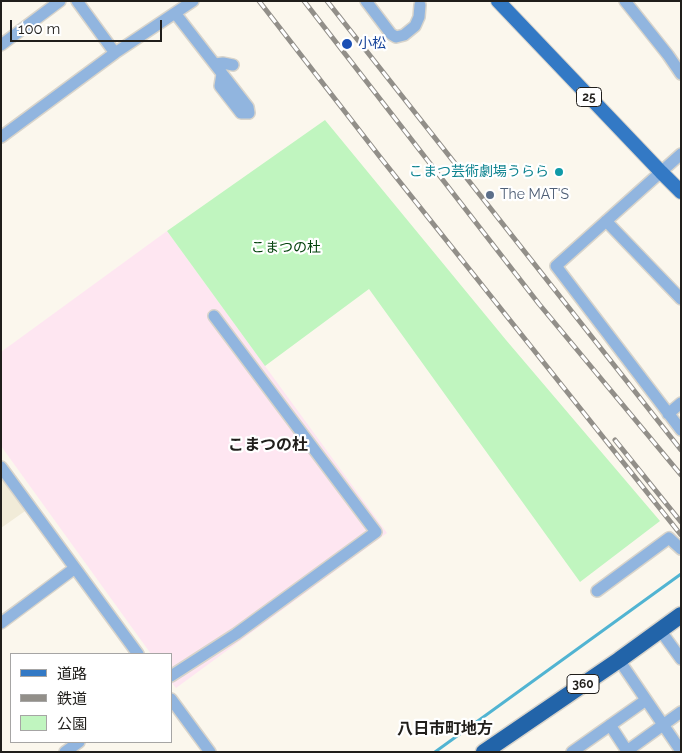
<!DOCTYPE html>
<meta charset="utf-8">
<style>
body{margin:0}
#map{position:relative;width:682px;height:753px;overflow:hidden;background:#fbf7ed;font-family:Raleway,"Noto Sans JP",sans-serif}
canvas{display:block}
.frame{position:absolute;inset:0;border:2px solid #201e1b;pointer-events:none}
.legend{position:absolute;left:10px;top:653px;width:162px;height:90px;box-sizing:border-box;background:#fff;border:1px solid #a6a5a4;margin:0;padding:6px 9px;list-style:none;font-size:15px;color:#201e1b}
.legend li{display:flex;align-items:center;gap:10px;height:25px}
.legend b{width:25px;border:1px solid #a6a5a4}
.scale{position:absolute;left:10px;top:20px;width:152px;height:22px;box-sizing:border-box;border:2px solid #201e1b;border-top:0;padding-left:6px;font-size:15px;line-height:18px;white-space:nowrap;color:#201e1b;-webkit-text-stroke:4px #fff;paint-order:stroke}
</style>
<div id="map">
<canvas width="682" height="753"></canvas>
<div class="frame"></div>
<ul class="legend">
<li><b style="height:6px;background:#3379c5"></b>道路</li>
<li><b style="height:6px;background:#928f89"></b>鉄道</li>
<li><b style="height:14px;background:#c0f5bf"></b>公園</li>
</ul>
<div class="scale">100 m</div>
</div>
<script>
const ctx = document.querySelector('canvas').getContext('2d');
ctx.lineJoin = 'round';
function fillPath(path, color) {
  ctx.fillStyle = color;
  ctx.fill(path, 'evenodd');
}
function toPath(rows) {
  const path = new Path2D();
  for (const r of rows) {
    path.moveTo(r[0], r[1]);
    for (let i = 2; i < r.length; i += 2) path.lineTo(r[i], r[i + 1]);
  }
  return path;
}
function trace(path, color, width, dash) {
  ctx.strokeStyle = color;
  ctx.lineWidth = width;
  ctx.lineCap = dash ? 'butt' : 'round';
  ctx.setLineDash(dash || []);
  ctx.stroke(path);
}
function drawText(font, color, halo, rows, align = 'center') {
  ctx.font = font + ' Raleway,"Noto Sans JP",sans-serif';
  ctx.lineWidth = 4.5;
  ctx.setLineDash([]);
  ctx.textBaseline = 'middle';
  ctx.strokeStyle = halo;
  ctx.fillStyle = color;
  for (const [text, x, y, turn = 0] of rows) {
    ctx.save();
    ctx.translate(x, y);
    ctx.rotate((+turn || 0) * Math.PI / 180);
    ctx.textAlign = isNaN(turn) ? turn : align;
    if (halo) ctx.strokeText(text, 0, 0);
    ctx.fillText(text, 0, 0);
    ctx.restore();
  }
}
const commercial = toPath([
 [167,231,265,366,387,533,176,688,171,682,171,654,151,654,1,446,1,352]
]);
const built = toPath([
 [1,472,28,509,1,528]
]);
const green = toPath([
 [325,120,506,340,660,521,580,582,369,289,265,366,167,231]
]);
const stream = toPath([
 [435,752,681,574]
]);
const minor = toPath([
 [77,1,115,53,193,1],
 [366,1,391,34,396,37,404,35,415,26,419,17,420,5],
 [625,1,668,55,681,74],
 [175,13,248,107,249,113,241,113,220,86,222,74],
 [1,45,60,1],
 [215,64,223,63,233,65],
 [1,137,115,53],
 [681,154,556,266,681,430],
 [606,221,681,299],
 [668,414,681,403],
 [1,467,138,654],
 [597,591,669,538,681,549],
 [1,623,75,568],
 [660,630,681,659],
 [619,660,681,751],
 [171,676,236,634,376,532,214,316],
 [171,699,210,752],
 [610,725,627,751,681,712],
 [65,752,79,742],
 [572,752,646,700]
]);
const major = toPath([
 [498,1,661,172,681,192]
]);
const highway = toPath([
 [484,752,619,660,681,615]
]);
const rail = toPath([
 [259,1,380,157,681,535],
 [304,1,539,304,681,475],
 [327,1,681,450],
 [615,440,681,522]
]);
const markers = [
 [347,44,6,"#1a4fb4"],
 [559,172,5,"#0f9aa8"],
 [490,195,5,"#5c6f8a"]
];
const shields = [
 [589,97,25],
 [583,684,32]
];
const shieldNames = [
 ["25",589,97],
 ["360",583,684]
];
const transitNames = [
 ["小松",358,44]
];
const cultureNames = [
 ["こまつ芸術劇場うらら",549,172]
];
const serviceNames = [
 ["The MAT'S",500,195]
];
const parkNames = [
 ["こまつの杜",286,248]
];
const quarterNames = [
 ["こまつの杜",268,445],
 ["八日市町地方",445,729]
];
fillPath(commercial, '#fee6f1');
fillPath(built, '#f1ebd8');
fillPath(green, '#c0f5bf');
trace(stream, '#51b4d2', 3);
trace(minor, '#d8d4cb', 14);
trace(major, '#d8d4cb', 16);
trace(highway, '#d8d4cb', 19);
trace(minor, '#91b5df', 11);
trace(major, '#3379c5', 14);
trace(highway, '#2264a9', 16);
trace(rail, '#928f89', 5);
trace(rail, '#fff', 3, [9]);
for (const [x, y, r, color] of markers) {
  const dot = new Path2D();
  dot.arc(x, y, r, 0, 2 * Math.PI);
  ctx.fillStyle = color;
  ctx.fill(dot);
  trace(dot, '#fff', 2);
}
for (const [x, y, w] of shields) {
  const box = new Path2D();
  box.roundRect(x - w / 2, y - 9.5, w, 19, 4);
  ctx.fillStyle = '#fff';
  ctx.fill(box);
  trace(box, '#201e1b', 1);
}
drawText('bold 12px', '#201e1b', null, shieldNames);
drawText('14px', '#164399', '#fff', transitNames, 'left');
drawText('14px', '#0d838f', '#fff', cultureNames, 'right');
drawText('14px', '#4e5e75', '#fff', serviceNames, 'left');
drawText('14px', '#03430c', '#fff', parkNames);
drawText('bold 16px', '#201e1b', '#fff', quarterNames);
</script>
